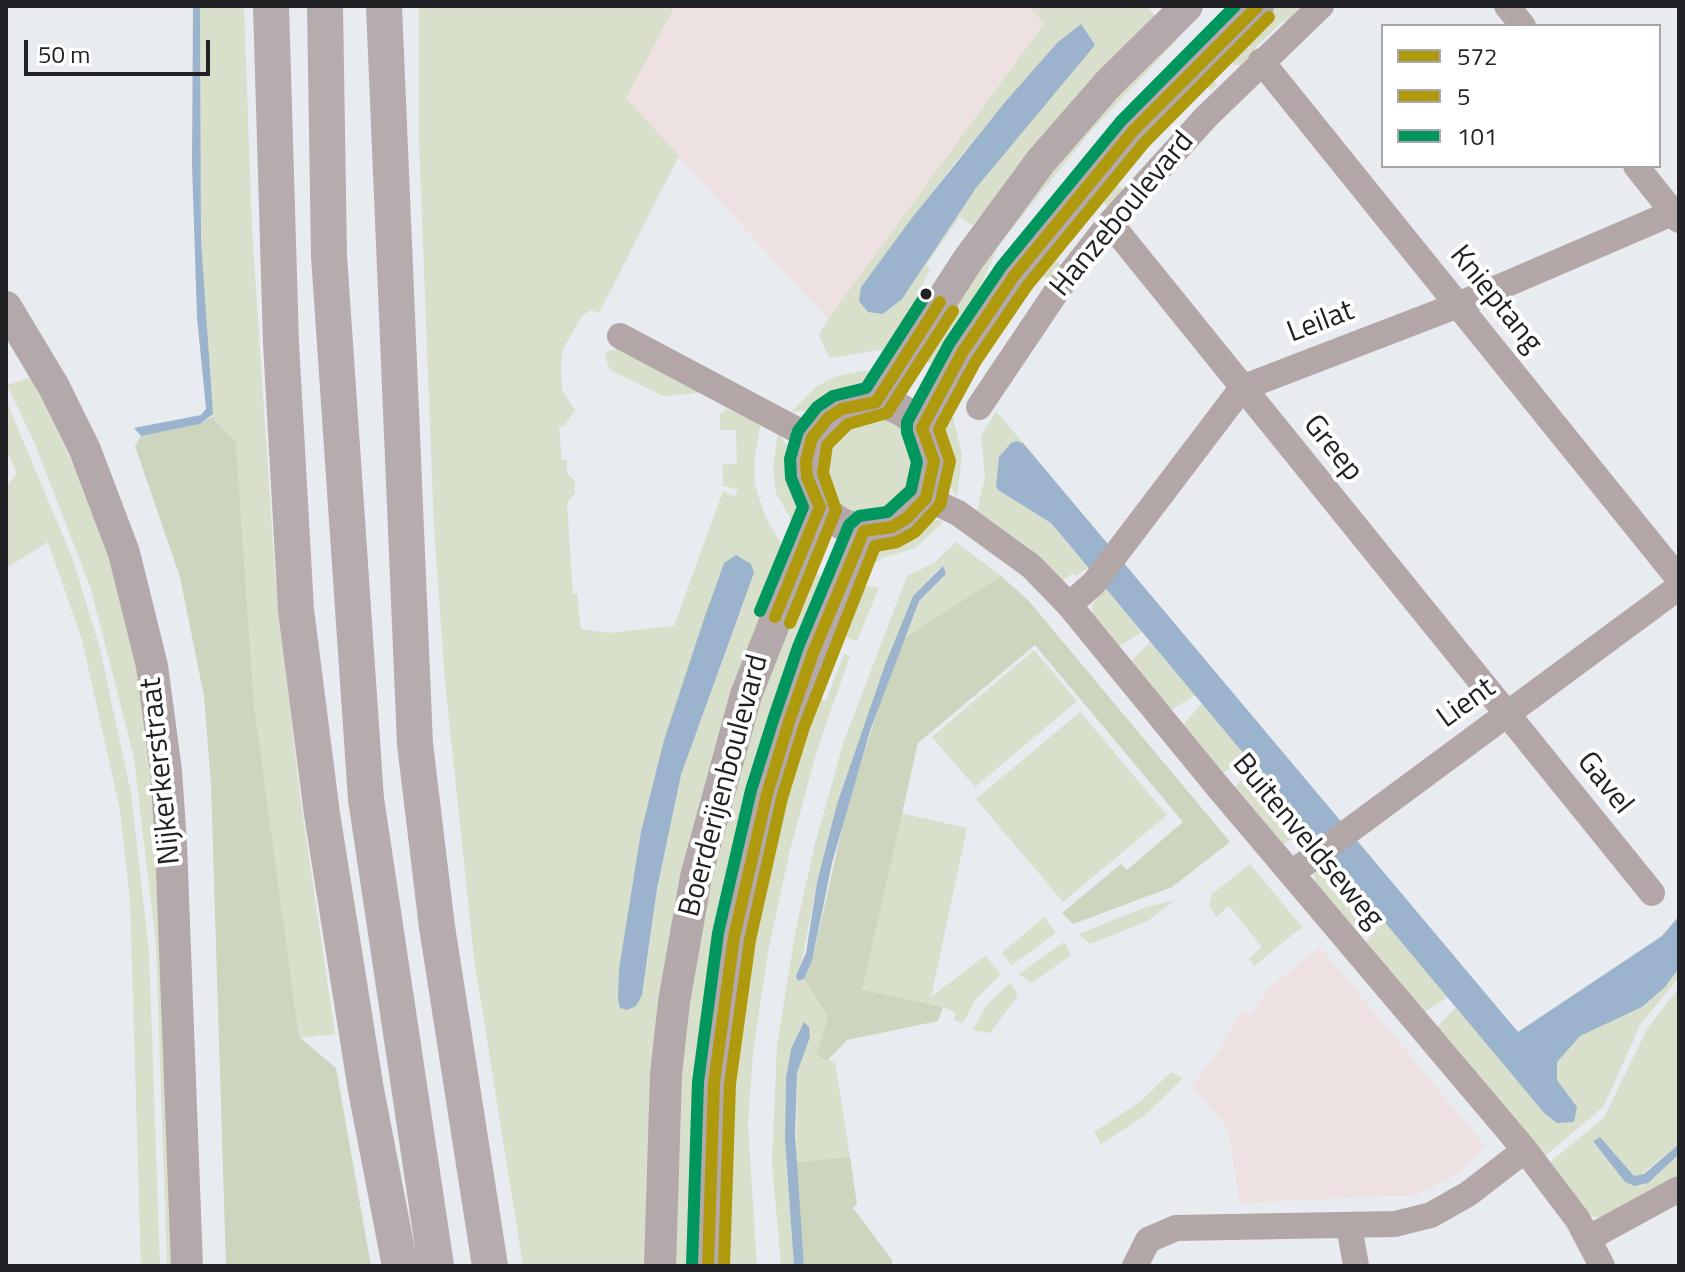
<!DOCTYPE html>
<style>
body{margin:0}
#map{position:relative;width:1685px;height:1272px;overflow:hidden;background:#e8ebef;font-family:"Titillium Web",sans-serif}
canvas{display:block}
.frame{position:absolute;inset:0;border:8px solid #202225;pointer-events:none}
.legend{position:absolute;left:1381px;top:24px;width:280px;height:144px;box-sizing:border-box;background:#fff;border:2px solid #a6a7a8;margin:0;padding:10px 14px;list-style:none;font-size:24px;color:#202225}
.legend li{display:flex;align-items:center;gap:16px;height:40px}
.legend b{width:40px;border:2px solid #a6a7a8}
.scale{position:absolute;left:24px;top:40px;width:186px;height:36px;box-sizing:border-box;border:4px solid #202225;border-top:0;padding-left:10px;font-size:24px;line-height:28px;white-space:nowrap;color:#202225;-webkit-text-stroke:6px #fff;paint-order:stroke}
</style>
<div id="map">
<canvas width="1685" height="1272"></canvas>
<div class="frame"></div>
<ul class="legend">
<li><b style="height:10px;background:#af990d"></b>572</li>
<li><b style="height:10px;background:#af990d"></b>5</li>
<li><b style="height:10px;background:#00965e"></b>101</li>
</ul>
<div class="scale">50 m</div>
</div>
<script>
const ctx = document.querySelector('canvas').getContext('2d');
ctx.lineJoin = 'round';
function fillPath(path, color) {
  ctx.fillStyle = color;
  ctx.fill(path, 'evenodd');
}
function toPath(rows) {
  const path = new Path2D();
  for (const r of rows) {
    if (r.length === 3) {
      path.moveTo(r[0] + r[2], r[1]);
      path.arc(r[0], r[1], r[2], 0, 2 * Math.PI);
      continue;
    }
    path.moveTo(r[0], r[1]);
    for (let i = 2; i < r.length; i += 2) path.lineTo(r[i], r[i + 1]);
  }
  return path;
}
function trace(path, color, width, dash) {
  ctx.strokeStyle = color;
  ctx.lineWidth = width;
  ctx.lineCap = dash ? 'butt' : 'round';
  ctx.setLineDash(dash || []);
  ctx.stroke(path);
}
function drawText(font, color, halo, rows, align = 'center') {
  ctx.font = font + ' "Titillium Web",sans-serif';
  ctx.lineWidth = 8;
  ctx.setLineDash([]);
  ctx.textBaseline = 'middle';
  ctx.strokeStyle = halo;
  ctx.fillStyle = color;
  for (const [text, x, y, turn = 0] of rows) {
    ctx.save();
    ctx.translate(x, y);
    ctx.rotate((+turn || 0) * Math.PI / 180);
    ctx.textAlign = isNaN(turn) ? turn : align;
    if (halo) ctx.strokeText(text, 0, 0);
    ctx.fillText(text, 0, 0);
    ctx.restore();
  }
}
const education = toPath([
 [675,6,1029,6,1044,24,828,319,625,98],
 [1320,947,1485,1146,1458,1174,1416,1195,1240,1203,1228,1128,1192,1086,1220,1049,1241,1011,1251,1016,1268,989]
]);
const green = toPath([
 [200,6,244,6,252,230,275,574,300,796,335,1034,299,1038,254,704,236,443,212,417,201,240],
 [419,6,675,6,626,98,679,156,599,313,591,310,582,316,563,349,561,361,562,390,575,410,564,426,559,427,562,460,567,460,567,473,575,481,575,493,567,503,573,594,577,594,581,629,608,633,674,626,723,491,735,497,738,489,723,486,722,465,737,463,736,430,720,430,720,414,727,409,761,423,755,454,755,485,765,516,787,554,721,754,654,1266,523,1266,474,958,445,681,434,528,419,140],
 [745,559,754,574,681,775,657,889,646,973,664,740,724,563],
 [1029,6,1146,6,1159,20,1032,164,972,225,960,217,926,265,930,269,892,348,829,358,819,335,828,319,1044,24],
 [1057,43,1018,133,956,213,907,292,889,311,861,287,952,166],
 [1268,6,1302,6,1306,10,1290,26,1284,20,1254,49,1259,55,1241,66,1232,64,1220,52],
 [1171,32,1178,39,1091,131,998,246,943,371,919,357,995,232],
 [1204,69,1217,85,1211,90,1205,86,1116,182,1127,193,1113,210,1099,199,1052,258,1066,269,1055,284,1040,274,963,389,954,380,1024,275],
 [619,349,697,390,698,393,663,396,610,370,605,356,608,351],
 [861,371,880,371,867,391,817,410,791,412,816,387,834,377],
 [33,377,97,517,129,624,152,761,174,1266,167,1266,156,945,134,758,91,589,35,444,7,385],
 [6,400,73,560,100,649,131,793,149,953,160,1266,141,1266,130,900,120,810,82,640,48,542,6,568,6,487,17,474,6,449],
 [943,403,953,418,962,455,957,497,946,480,937,434],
 [996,411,1023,443,1017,441,998,490,1051,523,1088,568,1075,576,1072,574,1063,580,1060,578,1024,544,977,511,985,477,981,436],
 [870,466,51],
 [778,434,793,453,805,512,800,535,776,493,773,467],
 [938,520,943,522,915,548,882,558,878,562,858,562,875,543,924,522],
 [956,542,1001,576,904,638,919,601,946,574,940,568,913,596,837,804,817,882,798,981,804,979,828,1017,816,1055,835,1062,850,1157,796,1162,797,1073,810,1037,792,1049,786,1078,785,1139,794,1266,781,1266,772,1162,777,1045,795,934,815,844,844,741,907,576,934,563],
 [802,567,835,582,761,792,702,1266,667,1266,666,1220,702,879],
 [847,585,879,587,857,641,836,633],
 [1104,587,1142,632,1118,647,1093,617,1092,605],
 [1150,642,1195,695,1171,710,1130,662],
 [1034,650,1077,701,975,787,932,737],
 [844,654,850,656,817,750,789,854,768,952,753,1052,748,1125,757,1266,715,1266,715,1189,757,858,814,697,826,701],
 [1202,703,1247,757,1223,773,1183,725],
 [1080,712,1167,815,1063,902,976,799],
 [1254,766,1314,837,1289,840,1284,845,1235,787],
 [900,813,967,828,931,997,985,956,1001,974,975,1000,963,1023,954,1020,956,1013,943,1007,862,991],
 [1330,856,1376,912,1353,927,1315,882,1314,872],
 [1250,864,1302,927,1254,966,1249,958,1262,947,1229,906,1216,917,1209,905,1212,894],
 [1175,900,1148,921,1090,944,1079,934,1143,908],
 [1044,917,1056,933,1012,965,1002,953],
 [1384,921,1448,997,1424,1012,1366,942],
 [1064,942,1071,955,1032,983,1019,974],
 [1679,968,1679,977,1640,1025,1604,1106,1545,1156,1437,1027,1456,1007,1545,1114,1577,1107,1557,1080,1557,1062,1567,1048,1580,1036,1642,1007],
 [1010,983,1018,995,990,1033,973,1030,987,1005],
 [1679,988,1679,1144,1639,1176,1634,1176,1600,1137,1593,1141,1625,1182,1641,1187,1679,1154,1679,1178,1607,1216,1595,1217,1586,1212,1550,1162,1604,1118,1647,1029],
 [1171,1072,1183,1078,1144,1116,1101,1144,1094,1132,1140,1102]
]);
const forest = toPath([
 [212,417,236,443,254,704,299,1037,336,1068,371,1266,226,1266,211,785,204,696,180,577,135,446,141,436,200,424],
 [1001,576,1028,600,1230,842,1172,887,1073,924,1062,913,1121,864,1127,870,1183,822,1035,645,918,743,862,990,943,1007,938,1021,847,1040,827,1061,816,1055,828,1017,804,979,812,961,849,798,894,662,904,638],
 [850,1157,857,1204,853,1208,892,1260,892,1266,804,1266,796,1162]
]);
const water = toPath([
 [193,6,200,6,201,240,213,414,200,424,141,436,134,428,201,415,206,409,197,317,192,165],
 [1081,24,1095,45,976,188,902,299,883,314,868,312,859,301,861,287,912,218,1006,101,1057,43],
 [1017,441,1023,443,1518,1032,1662,936,1679,916,1679,968,1665,987,1642,1007,1580,1036,1557,1062,1557,1080,1577,1107,1574,1122,1557,1123,1545,1114,1051,523,998,490,996,486,999,457,1011,443],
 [736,555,751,564,754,573,681,775,657,889,642,995,636,1006,627,1010,620,1008,618,1000,619,969,641,832,664,740,705,616,724,563],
 [943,566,946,574,919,601,870,731,832,863,812,961,804,979,798,981,796,976,806,953,817,882,837,804,885,665,913,596],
 [804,1022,809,1027,810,1037,797,1073,795,1135,804,1266,794,1266,785,1139,786,1078,791,1049],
 [1600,1137,1634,1176,1644,1174,1679,1144,1679,1154,1648,1183,1635,1186,1625,1182,1593,1141]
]);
const minor = toPath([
 [1507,6,1523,26],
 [1261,61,1679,579],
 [1636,166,1679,220],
 [1110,223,1652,893],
 [620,336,812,438],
 [979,407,1059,288,1110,223,1206,117,1321,6],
 [926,498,958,513,1031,566,1069,605,1218,787,1525,1150,1578,1220,1602,1266],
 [1069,605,1094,583,1242,388,1458,305,1679,210],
 [1292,873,1679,587],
 [1349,1225,1356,1266],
 [1589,1238,1679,1189],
 [1135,1266,1148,1240,1176,1228,1395,1224,1431,1215,1468,1194,1525,1150]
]);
const major = toPath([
 [6,307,54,387,85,450,124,553,152,666,166,771,171,844,187,1266],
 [876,402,968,260,1041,161,1108,84,1187,6],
 [870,466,64],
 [922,428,962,353,1062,213,1179,82,1258,6],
 [660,1266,666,1074,674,1002,696,877,746,695,820,507],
 [708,1266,714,1083,734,937,767,794,789,722,813,653,864,531]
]);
const highway = toPath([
 [271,6,281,343,296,610,322,814,366,1090,400,1266],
 [325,6,329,256,366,799,436,1266],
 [384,6,415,744,437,927,490,1266]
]);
const bus1 = toPath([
 [775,617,820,507,807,477,806,461,812,438,828,418,842,409,876,402,940,302],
 [708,1266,714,1083,734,937,767,794,789,722,813,653,864,531,892,527,907,518,926,498,934,461,922,428,962,353,1014,276,1133,131,1258,6]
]);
const bus2 = toPath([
 [790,623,836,510,823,473,827,445,848,424,887,413,953,311],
 [724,1266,730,1084,750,940,782,798,804,727,875,546,897,542,915,532,940,505,950,461,939,429,976,361,1027,286,1145,142,1269,17]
]);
const bus3 = toPath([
 [760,611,803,507,791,478,790,459,798,431,817,407,833,396,866,388,927,293],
 [692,1265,698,1082,718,933,751,790,774,717,798,647,849,525,859,516,887,512,911,490,917,462,907,432,907,422,949,344,1001,267,1121,121,1235,6]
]);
const markers = [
 [926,294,7,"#202225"]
];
const streetNames = [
 ["Hanzeboulevard",1123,215,-50],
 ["Knieptang",1495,300,51],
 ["Leilat",1321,323,-21],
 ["Greep",1332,449,51],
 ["Lient",1467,704,-36],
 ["Nijkerkerstraat",162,771,-96],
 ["Gavel",1604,784,51],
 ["Boerderijenboulevard",725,786,-75],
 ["Buitenveldseweg",1307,842,50]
];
fillPath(education, '#eee1e1');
fillPath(green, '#d8dfca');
fillPath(forest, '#cdd5be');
fillPath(water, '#9cb3cd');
trace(minor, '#b3a6a7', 26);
trace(major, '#b3a9aa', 32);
trace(highway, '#b6acae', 36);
trace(bus1, '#af990d', 12);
trace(bus2, '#af990d', 12);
trace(bus3, '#00965e', 12);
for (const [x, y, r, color] of markers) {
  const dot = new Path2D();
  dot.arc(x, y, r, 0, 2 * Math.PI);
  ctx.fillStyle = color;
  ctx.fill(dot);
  trace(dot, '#fff', 3);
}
drawText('30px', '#202225', '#fff', streetNames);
</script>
